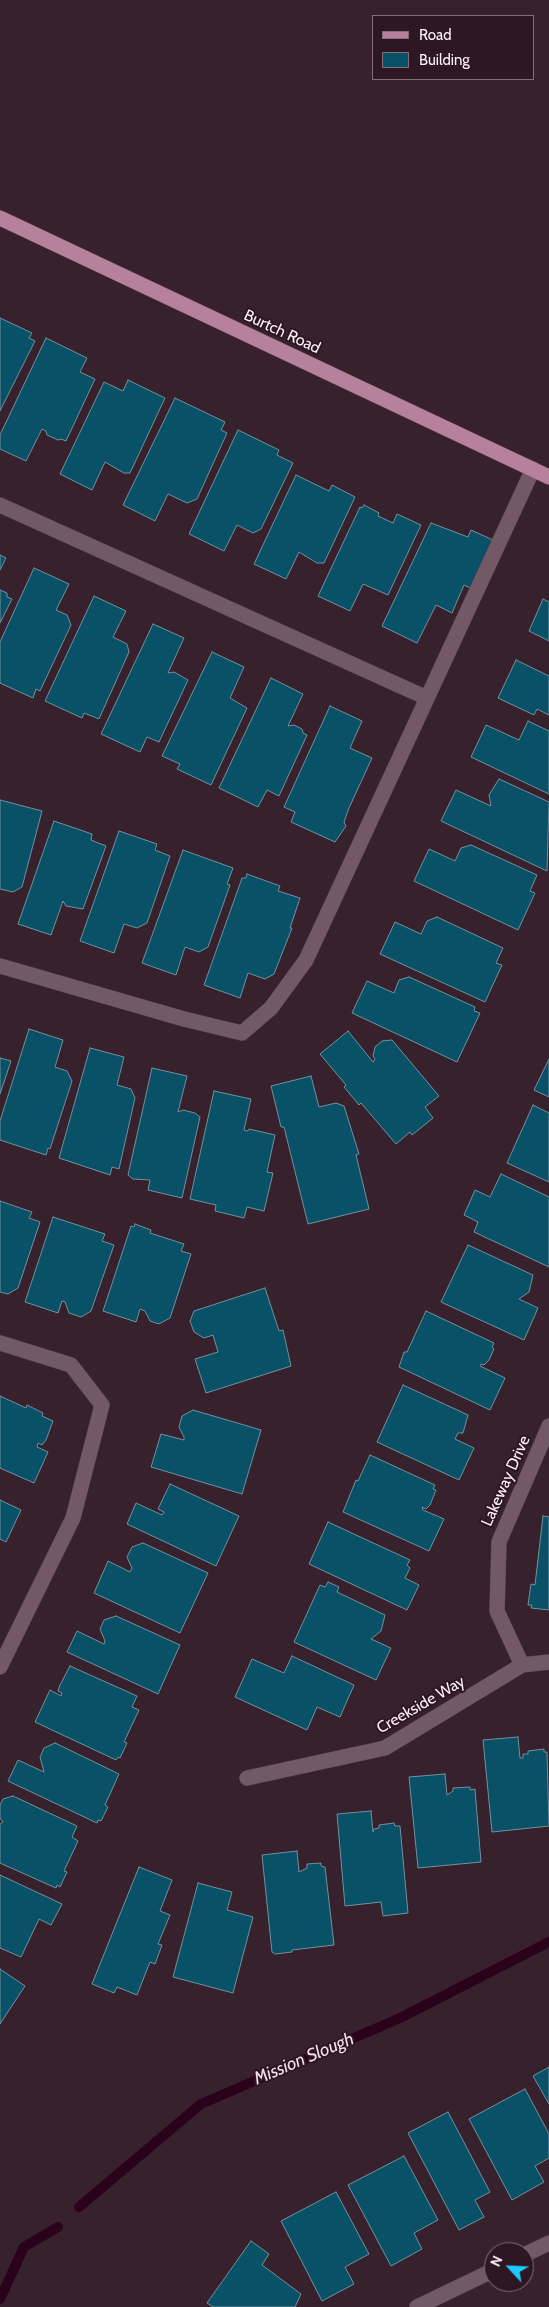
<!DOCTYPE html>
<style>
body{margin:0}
#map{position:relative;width:549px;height:2307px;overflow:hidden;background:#37212d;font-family:Cabin,sans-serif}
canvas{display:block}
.legend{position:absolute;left:372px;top:15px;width:162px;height:65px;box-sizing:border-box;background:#2d1723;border:1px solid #816e78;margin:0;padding:6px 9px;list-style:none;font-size:15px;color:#fef1f7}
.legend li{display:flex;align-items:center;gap:10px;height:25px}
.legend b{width:25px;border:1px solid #816e78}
.north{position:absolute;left:484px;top:2242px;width:50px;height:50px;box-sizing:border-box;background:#2d1723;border:1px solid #816e78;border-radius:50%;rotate:295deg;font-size:14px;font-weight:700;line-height:20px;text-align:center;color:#fef1f7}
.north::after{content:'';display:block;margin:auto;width:18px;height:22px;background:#1dc9fd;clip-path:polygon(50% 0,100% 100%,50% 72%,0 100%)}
</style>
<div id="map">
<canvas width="549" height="2307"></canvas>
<ul class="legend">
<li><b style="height:6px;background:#b7819d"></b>Road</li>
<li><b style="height:14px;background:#085167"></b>Building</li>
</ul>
<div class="north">N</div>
</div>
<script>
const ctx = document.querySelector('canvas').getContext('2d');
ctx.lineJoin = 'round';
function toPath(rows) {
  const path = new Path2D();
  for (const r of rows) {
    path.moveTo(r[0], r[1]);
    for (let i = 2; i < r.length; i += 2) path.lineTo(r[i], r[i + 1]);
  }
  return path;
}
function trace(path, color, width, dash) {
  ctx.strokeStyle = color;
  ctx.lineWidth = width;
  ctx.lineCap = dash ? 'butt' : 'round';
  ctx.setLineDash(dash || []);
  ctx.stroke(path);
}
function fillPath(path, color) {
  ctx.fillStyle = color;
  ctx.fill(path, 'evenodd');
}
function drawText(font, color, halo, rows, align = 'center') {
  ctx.font = font + ' Cabin,sans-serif';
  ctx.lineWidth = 4;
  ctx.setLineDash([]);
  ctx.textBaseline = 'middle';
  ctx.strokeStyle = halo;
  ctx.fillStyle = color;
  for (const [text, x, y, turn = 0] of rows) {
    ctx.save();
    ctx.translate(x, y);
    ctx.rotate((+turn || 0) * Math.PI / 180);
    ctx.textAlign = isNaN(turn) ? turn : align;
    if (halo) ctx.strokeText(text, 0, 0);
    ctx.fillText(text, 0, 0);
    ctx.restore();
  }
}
const stream = toPath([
 [79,2207,201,2104,400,2018,549,1942],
 [0,2299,24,2247,58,2227]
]);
const building = toPath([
 [0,318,32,333,29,338,35,341,0,411,0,318],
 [46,338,87,358,80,372,95,379,66,441,61,439,58,440,47,435,46,431,42,429,26,461,0,449,0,435,46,338],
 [128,380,165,398,130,473,124,473,105,462,92,490,60,474,104,382,123,391,128,380],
 [175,398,225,422,221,430,227,433,197,499,187,503,168,494,155,521,123,505,175,398],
 [238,430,279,450,277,455,293,463,261,529,253,533,237,525,224,551,189,534,238,430],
 [296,475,329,491,332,485,355,497,324,563,317,563,299,552,286,579,254,564,296,475],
 [364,505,379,513,378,516,393,523,397,514,421,525,388,595,363,584,350,611,318,596,360,507,362,508,364,505],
 [431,523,468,537,471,530,493,540,470,588,464,585,452,613,436,605,417,643,382,626,431,523],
 [0,555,6,558,0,570,0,555],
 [34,568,69,584,56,610,67,615,71,625,40,691,36,689,33,698,0,683,0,642,34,568],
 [0,590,7,593,7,597,12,599,0,623,0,590],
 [94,596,126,611,113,637,127,644,129,652,99,719,84,713,82,718,45,701,94,596],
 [543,599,549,602,549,641,529,631,543,599],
 [153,624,184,638,168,673,174,672,188,680,159,742,147,737,140,752,101,734,153,624],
 [212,652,244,667,230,698,247,708,211,785,177,769,180,764,162,756,212,652],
 [516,660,549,676,549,715,537,709,534,715,498,698,516,660],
 [271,678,303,694,288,726,294,725,302,729,303,733,307,735,279,796,267,790,258,807,219,788,271,678],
 [330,706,362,721,350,748,372,758,349,808,344,822,346,826,335,842,291,822,295,812,284,807,330,706],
 [528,721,549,731,549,794,471,757,486,725,519,740,528,721],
 [499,779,549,802,547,871,441,821,456,790,491,806,489,795,499,779],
 [0,800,42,811,22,887,13,892,0,889,0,800],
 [54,821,92,834,91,840,106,846,83,909,66,906,63,901,51,935,18,924,54,821],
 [119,831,157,844,155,850,170,856,147,923,137,928,124,924,114,953,80,941,119,831],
 [471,845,537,875,530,891,535,893,518,930,414,881,429,849,455,861,461,848,471,845],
 [183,850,233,868,227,884,230,885,208,947,199,952,185,947,176,975,142,963,183,850],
 [247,874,280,886,278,891,300,898,290,928,292,928,274,974,265,979,248,973,240,998,204,985,242,878,246,878,247,874],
 [437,917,503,948,496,963,502,965,485,1002,380,954,395,922,421,934,427,921,437,917],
 [409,977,475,1007,474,1011,480,1013,457,1062,352,1013,367,981,394,993,399,980,409,977],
 [29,1029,63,1040,55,1067,67,1071,72,1081,50,1149,48,1148,46,1155,0,1140,0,1121,29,1029],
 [348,1031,373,1062,375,1059,373,1056,375,1047,382,1041,392,1040,439,1096,425,1107,433,1118,412,1135,410,1132,396,1144,361,1103,359,1105,344,1087,346,1085,320,1054,348,1031],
 [90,1048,124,1057,117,1085,131,1089,135,1098,119,1169,112,1167,110,1175,59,1158,90,1048],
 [0,1058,11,1061,0,1094,0,1058],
 [549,1059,549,1097,534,1090,549,1059],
 [152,1068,187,1076,178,1112,183,1110,195,1113,200,1117,182,1198,148,1190,150,1180,133,1179,128,1175,152,1068],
 [311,1076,319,1107,336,1103,344,1106,359,1154,356,1155,369,1209,308,1224,284,1127,281,1127,271,1086,311,1076],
 [214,1091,251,1099,244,1130,248,1131,249,1129,275,1135,267,1172,273,1173,264,1211,247,1207,244,1218,215,1211,216,1205,190,1199,214,1091],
 [533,1105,549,1113,549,1182,507,1163,533,1105],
 [501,1174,549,1197,549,1267,474,1232,478,1222,464,1215,475,1190,490,1197,501,1174],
 [0,1201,32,1212,29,1218,40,1222,18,1288,8,1294,0,1292,0,1201],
 [53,1217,105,1234,102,1241,114,1245,91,1311,81,1317,69,1313,65,1302,62,1301,58,1313,25,1302,53,1217],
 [135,1224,151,1230,150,1233,184,1244,181,1251,191,1254,170,1318,159,1324,150,1321,145,1311,140,1309,136,1322,103,1311,131,1226,134,1227,135,1224],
 [468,1245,533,1275,529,1292,519,1299,538,1308,524,1340,441,1302,468,1245],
 [265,1288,279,1331,283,1330,291,1366,206,1393,195,1359,218,1352,213,1335,204,1338,194,1332,190,1321,194,1311,265,1288],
 [426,1311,494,1343,492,1347,494,1349,489,1360,484,1365,481,1364,480,1366,505,1378,490,1410,399,1367,404,1352,407,1352,426,1311],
 [403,1385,468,1415,463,1433,458,1433,455,1439,474,1448,459,1480,377,1442,403,1385],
 [0,1396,26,1408,27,1405,43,1413,42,1416,53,1421,46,1440,42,1445,38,1443,37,1447,48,1452,34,1483,0,1468,0,1396],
 [193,1410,261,1430,242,1494,151,1467,161,1434,184,1440,184,1437,179,1427,182,1416,193,1410],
 [370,1455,435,1485,433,1489,436,1490,430,1505,426,1509,422,1507,423,1510,444,1519,429,1551,343,1512,356,1480,358,1481,370,1455],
 [170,1484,239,1516,216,1566,127,1524,136,1503,162,1515,164,1512,158,1509,170,1484],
 [0,1500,21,1510,6,1542,0,1539,0,1500],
 [543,1516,549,1517,549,1610,531,1608,532,1605,528,1605,531,1584,535,1585,543,1516],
 [328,1522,410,1560,407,1565,410,1568,405,1578,419,1585,407,1610,309,1564,328,1522],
 [143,1543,208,1573,180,1633,94,1593,108,1561,130,1572,132,1568,127,1557,132,1547,143,1543],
 [328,1582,339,1587,337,1592,385,1615,381,1631,371,1639,391,1648,376,1680,294,1642,320,1585,325,1587,328,1582],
 [116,1616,180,1645,158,1694,67,1652,77,1631,104,1644,105,1641,100,1629,104,1620,116,1616],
 [292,1656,354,1685,340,1717,317,1707,307,1730,235,1697,252,1659,284,1673,292,1656],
 [70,1666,137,1696,132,1707,139,1710,124,1742,127,1743,120,1758,118,1757,116,1760,35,1722,50,1690,61,1696,62,1693,58,1691,60,1685,70,1666],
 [518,1737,520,1758,523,1758,523,1754,528,1754,528,1751,544,1749,544,1752,547,1752,549,1826,492,1832,483,1740,518,1737],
 [55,1743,119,1774,105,1805,108,1807,101,1821,98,1820,97,1823,8,1781,18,1760,44,1772,40,1757,44,1748,55,1743],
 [445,1774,447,1795,453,1791,453,1788,470,1787,470,1790,475,1789,481,1862,418,1868,409,1777,445,1774],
 [13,1796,77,1826,72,1837,78,1841,64,1871,67,1872,60,1887,57,1885,56,1888,0,1863,0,1824,3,1822,0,1818,0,1805,3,1799,13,1796],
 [371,1811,373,1832,374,1829,379,1828,379,1825,394,1823,395,1826,400,1826,408,1913,383,1916,381,1902,345,1906,337,1814,371,1811],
 [297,1851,299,1872,307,1868,307,1864,321,1863,321,1866,325,1867,334,1945,292,1950,292,1952,275,1954,272,1952,262,1855,297,1851],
 [139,1867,172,1880,160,1911,170,1915,158,1944,162,1945,155,1964,150,1962,137,1995,117,1987,114,1993,92,1984,139,1867],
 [0,1875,62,1904,51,1925,39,1919,21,1957,0,1948,0,1875],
 [198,1883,232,1892,227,1910,253,1917,233,1993,173,1977,198,1883],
 [0,1969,25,1986,0,2024,0,1969],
 [549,2067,549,2104,533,2076,549,2067],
 [525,2089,549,2134,549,2158,535,2166,544,2182,512,2200,469,2119,525,2089],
 [448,2112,490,2192,475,2200,484,2217,459,2230,408,2133,448,2112],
 [404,2156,438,2220,414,2233,422,2249,391,2266,348,2185,404,2156],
 [336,2192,369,2254,345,2267,354,2284,322,2301,281,2221,336,2192],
 [251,2241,269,2254,262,2265,301,2294,295,2307,213,2307,207,2303,251,2241]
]);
const minor = toPath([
 [0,505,427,698],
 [0,966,184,1019,242,1033,271,1008,306,960,533,469],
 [0,1343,71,1365,102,1405,73,1518,0,1667],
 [522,1665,497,1611,499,1542,549,1426],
 [247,1778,385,1748,522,1665,549,1662],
 [524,2255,549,2243],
 [417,2307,494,2270]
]);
const major = toPath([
 [0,218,549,477]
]);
const streetNames = [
 ["Burtch Road",282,332,25],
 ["Lakeway Drive",506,1481,-66],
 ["Creekside Way",421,1705,-30]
];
const waterNames = [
 ["Mission Slough",304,2059,-23]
];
trace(stream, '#2a021b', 10);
fillPath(building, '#085167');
trace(building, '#73919e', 1);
trace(minor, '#4f3d47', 16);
trace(major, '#4f3d47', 16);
trace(minor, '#735966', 15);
trace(major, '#b7819d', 15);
drawText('16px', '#fef1f7', '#2d1723', streetNames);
drawText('italic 18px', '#f4dce8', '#2d1723', waterNames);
</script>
